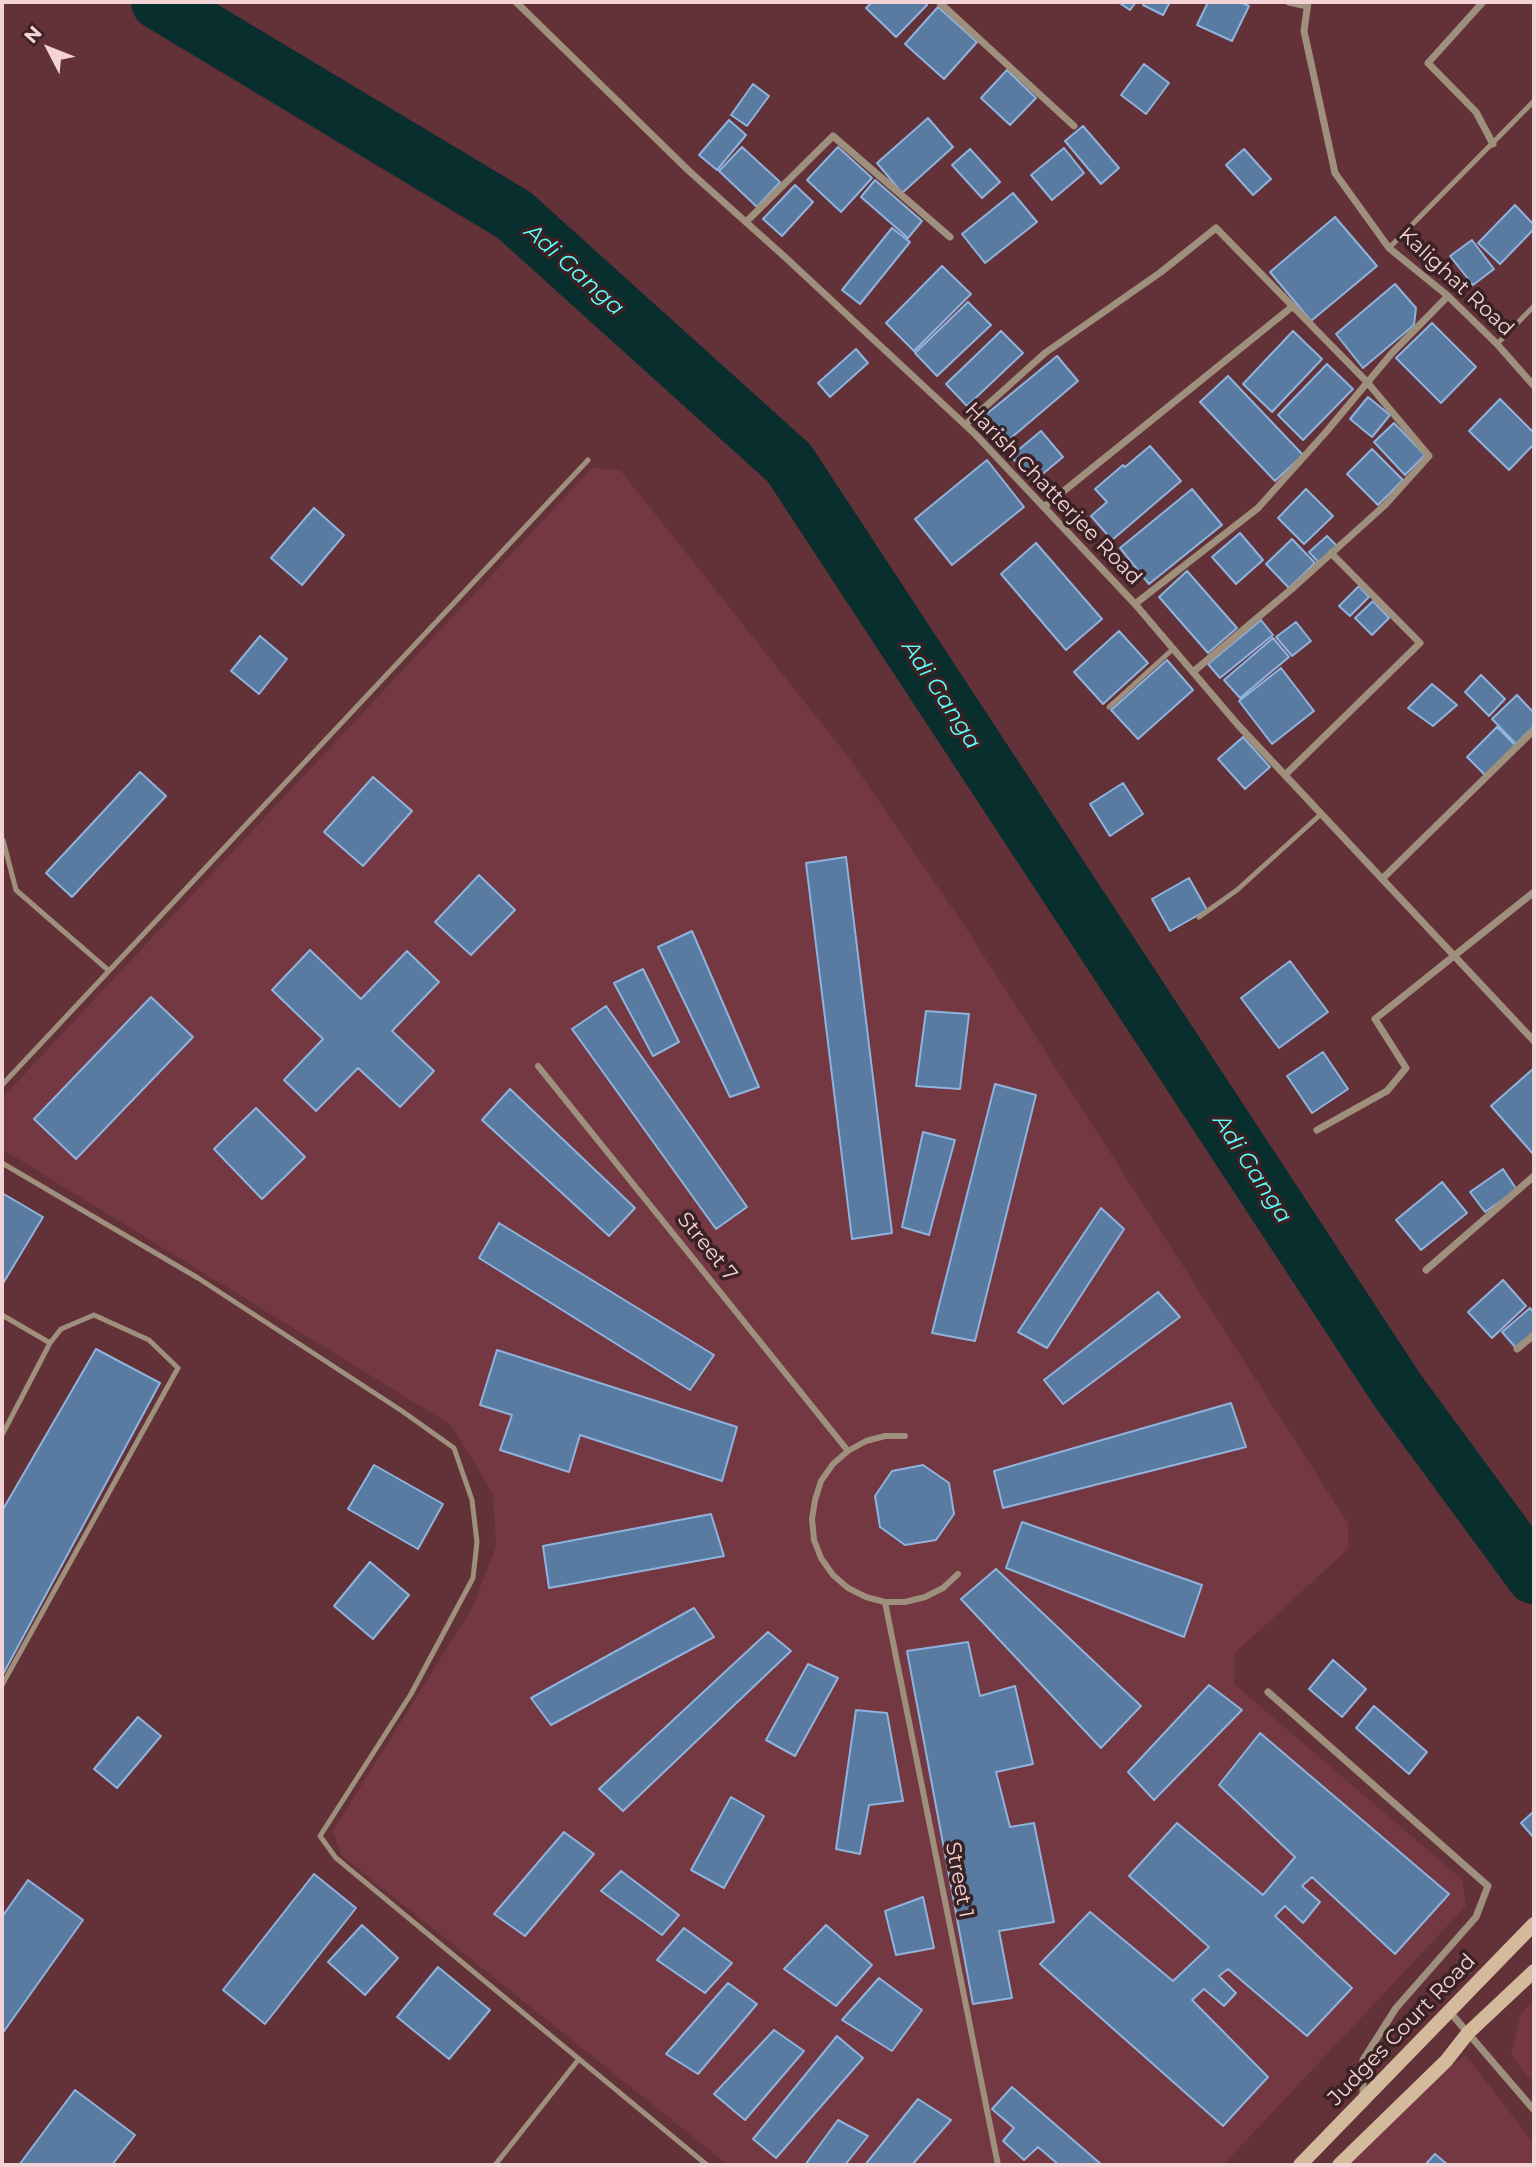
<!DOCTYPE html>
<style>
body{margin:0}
#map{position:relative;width:1536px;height:2167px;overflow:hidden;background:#633138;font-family:Montserrat,sans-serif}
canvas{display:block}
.frame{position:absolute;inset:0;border:4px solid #f3d3d6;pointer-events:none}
.north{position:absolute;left:14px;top:14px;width:70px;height:70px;-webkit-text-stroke:5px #392124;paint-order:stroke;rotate:312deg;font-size:19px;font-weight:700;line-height:28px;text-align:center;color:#f3d3d6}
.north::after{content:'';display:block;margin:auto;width:24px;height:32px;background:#f3d3d6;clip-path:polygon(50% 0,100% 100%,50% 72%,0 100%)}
</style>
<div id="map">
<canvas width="1536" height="2167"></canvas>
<div class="frame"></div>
<div class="north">N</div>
</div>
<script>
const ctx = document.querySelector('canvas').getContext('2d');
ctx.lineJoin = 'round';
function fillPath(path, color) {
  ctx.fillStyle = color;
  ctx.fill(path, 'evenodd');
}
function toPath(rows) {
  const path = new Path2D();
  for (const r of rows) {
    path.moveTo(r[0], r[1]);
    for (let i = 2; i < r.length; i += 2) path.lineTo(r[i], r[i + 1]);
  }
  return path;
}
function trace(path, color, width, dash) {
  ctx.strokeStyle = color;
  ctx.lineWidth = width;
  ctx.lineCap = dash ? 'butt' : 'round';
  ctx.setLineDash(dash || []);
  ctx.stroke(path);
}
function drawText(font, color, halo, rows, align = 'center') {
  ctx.font = font + ' Montserrat,sans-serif';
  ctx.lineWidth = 7;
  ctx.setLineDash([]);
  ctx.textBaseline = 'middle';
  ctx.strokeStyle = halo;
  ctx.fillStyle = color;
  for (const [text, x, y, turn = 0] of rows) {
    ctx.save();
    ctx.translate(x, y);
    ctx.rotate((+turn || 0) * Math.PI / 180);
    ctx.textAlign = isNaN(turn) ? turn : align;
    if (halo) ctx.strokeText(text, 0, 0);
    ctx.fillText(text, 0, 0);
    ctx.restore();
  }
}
const built = toPath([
 [593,467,621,471,850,759,964,925,1348,1523,1348,1549,1235,1653,1234,1684,1462,1879,1466,1906,1223,2165,728,2165,341,1855,333,1831,473,1606,496,1547,493,1494,451,1425,2,1149,2,1098],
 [1534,2001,1534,2084,1511,2055,1521,2013],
 [1466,2055,1534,2144,1534,2165,1339,2165,1399,2104]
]);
const river = toPath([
 [159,2,514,215,789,463,1398,1391,1534,1576]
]);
const building = toPath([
 [872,2,924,2,927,5,896,37,866,8,872,2],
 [1118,2,1136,2,1130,10,1118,2],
 [1145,2,1170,2,1163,15,1143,5,1145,2],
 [1208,2,1240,2,1249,6,1232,41,1197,25,1208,2],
 [938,7,977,42,944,79,905,44,938,7],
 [1144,64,1169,83,1146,114,1121,95,1144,64],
 [1007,70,1036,98,1010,125,981,98,1007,70],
 [753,84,769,96,747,126,731,115,753,84],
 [928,118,953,147,902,193,877,163,928,118],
 [729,120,746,135,717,170,699,155,729,120],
 [1083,126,1119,168,1101,184,1065,141,1083,126],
 [742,147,780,182,757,207,719,171,742,147],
 [838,147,872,178,841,212,807,180,838,147],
 [1064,148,1084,173,1052,200,1031,175,1064,148],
 [970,149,1000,182,982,198,952,165,970,149],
 [1244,149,1271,179,1253,195,1226,165,1244,149],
 [875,180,922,221,908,238,861,197,875,180],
 [795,185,813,202,782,236,763,219,795,185],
 [1013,193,1037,222,985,263,962,234,1013,193],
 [1515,205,1534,225,1534,229,1500,264,1478,243,1515,205],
 [1335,217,1377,266,1311,321,1270,272,1335,217],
 [892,228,910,242,860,304,842,290,892,228],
 [1472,240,1494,269,1473,285,1450,256,1472,240],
 [942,266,971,294,914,351,886,323,942,266],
 [1395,284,1416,308,1414,325,1363,368,1336,334,1395,284],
 [968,302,991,325,937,376,915,353,968,302],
 [1432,323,1476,367,1441,403,1396,358,1432,323],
 [1001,331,1023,353,967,406,946,384,1001,331],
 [1293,331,1322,359,1272,412,1243,384,1293,331],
 [856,349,868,363,830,397,818,383,856,349],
 [1057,356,1078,381,1005,443,983,417,1057,356],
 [1327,364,1353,389,1303,440,1278,415,1327,364],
 [1228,376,1303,455,1275,481,1200,402,1228,376],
 [1368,397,1390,415,1372,437,1350,419,1368,397],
 [1500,399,1534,433,1534,444,1509,470,1469,431,1500,399],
 [1394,423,1425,455,1405,475,1374,442,1394,423],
 [1041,431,1063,457,1033,482,1011,456,1041,431],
 [1150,446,1181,481,1112,540,1091,516,1107,502,1095,489,1123,465,1125,467,1150,446],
 [1372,449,1403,480,1378,505,1347,474,1372,449],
 [987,460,1024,507,952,565,915,519,987,460],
 [1192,489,1222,525,1149,584,1120,548,1192,489],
 [1306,489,1333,516,1304,544,1278,518,1306,489],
 [314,508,344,535,302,585,271,558,314,508],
 [1240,533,1263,560,1236,584,1212,557,1240,533],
 [1327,536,1337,546,1319,563,1309,552,1327,536],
 [1292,539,1315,563,1289,588,1266,564,1292,539],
 [1036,543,1102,619,1066,650,1001,574,1036,543],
 [1187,571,1237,628,1208,653,1159,597,1187,571],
 [1359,586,1369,597,1350,616,1339,606,1359,586],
 [1373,601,1389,618,1372,635,1355,618,1373,601],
 [1261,620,1273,635,1220,678,1208,664,1261,620],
 [1296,622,1311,641,1292,656,1276,637,1296,622],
 [1119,631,1148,663,1103,704,1074,672,1119,631],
 [260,636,287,659,259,694,231,671,260,636],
 [1273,638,1289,657,1240,698,1224,680,1273,638],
 [1167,660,1193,690,1138,739,1111,710,1167,660],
 [1281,668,1314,711,1272,744,1239,701,1281,668],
 [1481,675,1505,699,1489,716,1465,692,1481,675],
 [1432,684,1457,705,1433,726,1408,708,1432,684],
 [1517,695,1534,713,1534,726,1516,744,1492,719,1517,695],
 [1497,727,1516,746,1486,776,1467,757,1497,727],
 [1243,737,1270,767,1245,789,1218,759,1243,737],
 [140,772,166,796,72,897,46,873,140,772],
 [373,777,412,811,363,866,324,832,373,777],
 [1123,783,1143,814,1110,836,1090,804,1123,783],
 [846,857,892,1233,852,1239,806,863,846,857],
 [479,875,515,910,471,955,435,922,479,875],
 [1189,878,1207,910,1170,931,1152,899,1189,878],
 [692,931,759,1087,730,1097,658,947,692,931],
 [310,950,361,999,407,951,439,982,392,1031,434,1071,400,1107,358,1068,316,1111,284,1080,323,1039,272,990,310,950],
 [1290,961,1328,1012,1279,1048,1241,998,1290,961],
 [643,969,679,1042,653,1056,614,983,643,969],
 [151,997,193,1037,76,1159,34,1119,151,997],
 [606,1006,747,1207,716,1229,572,1029,606,1006],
 [926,1011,969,1014,960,1089,916,1086,926,1011],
 [1323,1052,1348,1089,1312,1113,1287,1076,1323,1052],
 [1534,1068,1534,1155,1491,1106,1534,1068],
 [995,1084,1036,1095,975,1341,932,1333,995,1084],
 [510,1089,635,1208,609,1236,482,1120,510,1089],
 [256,1108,305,1157,262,1199,214,1149,256,1108],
 [923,1132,955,1140,929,1235,902,1227,923,1132],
 [1503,1169,1517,1190,1485,1212,1470,1192,1503,1169],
 [1442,1182,1467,1213,1421,1250,1396,1220,1442,1182],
 [2,1193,43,1217,2,1285,2,1193],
 [1101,1208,1124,1229,1047,1348,1018,1332,1101,1208],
 [499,1223,714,1355,690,1390,479,1258,499,1223],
 [1503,1280,1526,1306,1492,1338,1468,1312,1503,1280],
 [1158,1292,1180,1317,1063,1404,1044,1380,1158,1292],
 [1530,1308,1534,1313,1534,1332,1516,1348,1502,1332,1530,1308],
 [96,1349,160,1383,2,1676,2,1511,96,1349],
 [497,1350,737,1427,722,1481,580,1435,569,1472,500,1450,512,1415,480,1405,497,1350],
 [1231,1403,1246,1447,1003,1508,994,1471,1231,1403],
 [374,1465,443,1504,418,1549,348,1509,374,1465],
 [923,1465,949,1483,954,1514,936,1540,905,1545,880,1527,875,1496,892,1471,923,1465],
 [711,1514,724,1556,549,1588,543,1546,711,1514],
 [1022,1522,1202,1585,1184,1637,1006,1568,1022,1522],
 [370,1562,409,1595,373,1639,334,1606,370,1562],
 [996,1569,1141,1706,1101,1748,961,1599,996,1569],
 [694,1608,714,1637,551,1725,531,1698,694,1608],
 [768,1632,791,1651,623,1811,599,1789,768,1632],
 [968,1642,980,1696,1015,1686,1033,1764,996,1772,1010,1827,1034,1823,1054,1922,999,1931,1012,1998,973,2004,907,1651,968,1642],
 [1333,1660,1366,1689,1342,1717,1309,1689,1333,1660],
 [808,1664,838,1678,795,1756,766,1740,808,1664],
 [1209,1685,1242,1710,1154,1800,1128,1772,1209,1685],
 [1374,1706,1427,1752,1409,1774,1356,1728,1374,1706],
 [856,1710,887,1713,903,1801,869,1805,860,1854,836,1849,856,1710],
 [138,1717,161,1736,117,1788,94,1769,138,1717],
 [1260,1733,1449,1894,1395,1954,1312,1877,1302,1886,1320,1902,1303,1923,1285,1906,1275,1916,1352,1988,1307,2036,1228,1969,1219,1976,1236,1993,1224,2006,1204,1989,1192,2000,1268,2077,1223,2126,1040,1964,1090,1912,1173,1981,1209,1947,1129,1876,1177,1823,1263,1895,1295,1857,1219,1785,1260,1733],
 [731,1797,764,1816,724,1888,691,1870,731,1797],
 [1534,1811,1534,1838,1521,1823,1534,1811],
 [564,1832,594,1854,525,1936,494,1914,564,1832],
 [621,1871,679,1915,662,1935,601,1891,621,1871],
 [314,1874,356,1908,265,2024,223,1990,314,1874],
 [28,1880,83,1920,2,2034,2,1917,28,1880],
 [923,1897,934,1948,896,1955,885,1911,923,1897],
 [362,1925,398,1958,365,1995,328,1962,362,1925],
 [826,1925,872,1965,836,2006,784,1969,826,1925],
 [684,1928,732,1963,705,1993,657,1960,684,1928],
 [438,1967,490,2010,449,2059,397,2017,438,1967],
 [879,1978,922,2010,892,2051,842,2020,879,1978],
 [728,1983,757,2004,698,2074,666,2054,728,1983],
 [774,2030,804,2051,745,2120,714,2094,774,2030],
 [837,2036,863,2058,776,2158,753,2139,837,2036],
 [1012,2087,1102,2165,1059,2165,1038,2147,1024,2160,1003,2141,1014,2128,992,2109,1012,2087],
 [75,2090,135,2135,112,2165,19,2165,75,2090],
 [918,2099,951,2120,912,2165,865,2165,918,2099],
 [838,2120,868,2136,845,2165,805,2165,838,2120],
 [1435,2154,1448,2165,1425,2165,1435,2154]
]);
const service = toPath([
 [1389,248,1534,101],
 [1497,344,1534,306],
 [1109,707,1173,649],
 [3,840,16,890,108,970],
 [1199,917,1237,890,1321,814],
 [2,1085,588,460],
 [2,1163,198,1278,402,1411,454,1448,472,1500,477,1542,473,1578,411,1694,320,1836,336,1858,707,2165],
 [2,1315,50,1343],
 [2,1435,50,1343,61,1329,94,1315,149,1340,178,1368,2,1685],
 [495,2165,579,2059]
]);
const pedestrian = toPath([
 [538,1066,848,1451],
 [905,1436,885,1436,866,1441,848,1451,833,1464,821,1481,815,1500,812,1519,814,1540,821,1558,833,1575,848,1588,866,1597,885,1602,905,1602,925,1597,943,1588,958,1574],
 [885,1602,998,2165]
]);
const minor = toPath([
 [516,2,689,171,786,258,975,434,1135,604,1238,725,1534,1041],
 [939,2,1074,126],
 [1289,2,1307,6],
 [1308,2,1304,31,1335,173,1389,248,1448,296,1497,344,1534,386],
 [1483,2,1428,63,1476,112,1493,144],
 [746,222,833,136,950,237],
 [965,425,1045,353,1161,272,1216,228,1367,382,1429,456,1385,505,1294,587,1193,672],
 [1044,507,1293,306],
 [1135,604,1258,508,1326,432,1392,353,1448,296],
 [1285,775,1420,643,1331,553],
 [1382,879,1534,730],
 [1317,1130,1387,1091,1406,1068,1375,1019,1534,892],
 [1426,1270,1534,1176],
 [1517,1349,1534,1335],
 [1268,1692,1488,1886,1476,1917,1396,2008,1363,2060,1363,2099],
 [1449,2011,1534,2110]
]);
const secondary = toPath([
 [1300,2165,1534,1924],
 [1339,2165,1446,2061,1468,2033,1534,1971]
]);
const streetNames = [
 ["Kalighat Road",1456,282,43],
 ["Harish Chatterjee Road",1053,494,46],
 ["Street 7",707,1247,51],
 ["Street 1",959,1880,79],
 ["Judges Court Road",1402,2030,-46]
];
const waterNames = [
 ["Adi Ganga",574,270,42],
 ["Adi Ganga",941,695,57],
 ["Adi Ganga",1252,1169,57]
];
fillPath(built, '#733841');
trace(river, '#082e2d', 56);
fillPath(building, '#597ba2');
trace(building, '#8fb3dd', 2);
trace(service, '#9f8f7d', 5);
trace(pedestrian, '#9f8f7d', 6);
trace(minor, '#9f8f7d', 7);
trace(secondary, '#d3ba9c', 14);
drawText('21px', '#f3d3d6', '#392124', streetNames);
drawText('italic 23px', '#5dfffa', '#392124', waterNames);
</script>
